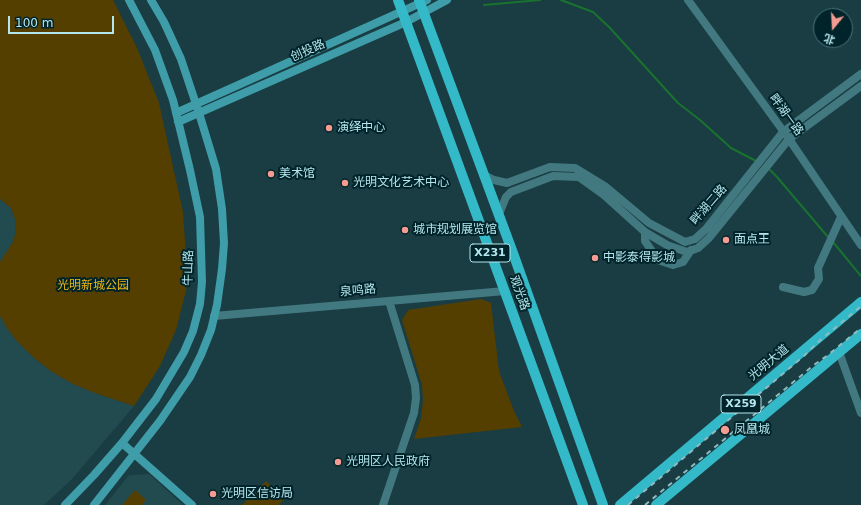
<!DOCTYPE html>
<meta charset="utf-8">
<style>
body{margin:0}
#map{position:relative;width:861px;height:505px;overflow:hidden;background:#193d42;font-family:"DejaVu Sans","Noto Sans SC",sans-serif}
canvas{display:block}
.north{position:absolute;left:813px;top:8px;width:40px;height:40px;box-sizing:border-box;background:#002429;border:1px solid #487277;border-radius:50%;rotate:198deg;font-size:11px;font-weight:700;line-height:16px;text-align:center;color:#b4e6ed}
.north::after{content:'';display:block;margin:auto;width:14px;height:18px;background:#f59c92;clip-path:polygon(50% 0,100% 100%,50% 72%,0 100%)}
.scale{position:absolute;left:8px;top:16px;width:106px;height:18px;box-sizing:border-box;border:2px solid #b4e6ed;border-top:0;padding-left:5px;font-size:12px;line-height:14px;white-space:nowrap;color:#b4e6ed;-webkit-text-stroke:3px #002429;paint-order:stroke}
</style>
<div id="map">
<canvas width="861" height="505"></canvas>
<div class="north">北</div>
<div class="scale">100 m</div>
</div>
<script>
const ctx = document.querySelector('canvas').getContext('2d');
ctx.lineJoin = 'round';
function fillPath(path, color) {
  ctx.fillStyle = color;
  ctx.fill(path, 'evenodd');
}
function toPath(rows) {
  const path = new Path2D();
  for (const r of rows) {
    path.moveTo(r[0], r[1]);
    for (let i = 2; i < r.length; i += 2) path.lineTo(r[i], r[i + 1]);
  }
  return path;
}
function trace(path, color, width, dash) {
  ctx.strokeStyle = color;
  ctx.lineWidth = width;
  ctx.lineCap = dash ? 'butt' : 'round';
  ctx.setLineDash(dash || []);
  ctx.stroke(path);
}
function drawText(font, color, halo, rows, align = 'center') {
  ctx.font = font + ' "DejaVu Sans","Noto Sans SC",sans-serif';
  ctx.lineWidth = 4;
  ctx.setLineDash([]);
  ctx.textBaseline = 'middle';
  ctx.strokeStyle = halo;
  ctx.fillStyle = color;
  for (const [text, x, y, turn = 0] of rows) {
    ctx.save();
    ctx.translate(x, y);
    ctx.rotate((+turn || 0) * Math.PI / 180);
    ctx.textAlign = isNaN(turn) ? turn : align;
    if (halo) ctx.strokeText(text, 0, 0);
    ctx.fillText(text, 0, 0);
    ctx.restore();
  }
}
const built = toPath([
 [0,199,11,208,15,219,16,231,13,242,0,262],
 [0,316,7,328,16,340,33,357,52,372,73,384,95,393,134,406,72,479,44,505,0,505],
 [149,474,183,505,105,505,129,475]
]);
const green = toPath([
 [0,0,113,0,137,48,159,103,183,212,188,283,176,330,160,366,134,406,95,393,73,384,52,372,33,357,16,340,7,328,0,316,0,262,13,242,16,231,15,219,11,208,0,199],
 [481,299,491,303,499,371,514,411,522,427,414,439,421,418,423,400,422,385,402,320,408,310],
 [266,481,284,499,279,505,242,505],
 [135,490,146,500,142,505,122,505]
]);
const stream = toPath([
 [561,0,593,12,610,28,678,103,700,120,731,148,758,162],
 [484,5,540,0],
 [768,168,777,177,828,237],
 [833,242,861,276]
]);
const street = toPath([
 [688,0,789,139,861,245],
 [484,175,494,180,507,183,550,167,575,168,606,187,649,223,685,242,695,239,706,229,783,132,861,74],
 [499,214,506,197,511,192,553,176,579,177,604,195,645,232,667,245,687,252,698,248,709,238,789,139,861,86],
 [645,232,645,241,658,260,673,265,683,262,691,250],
 [783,287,804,292,812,290,819,279,818,268,841,217],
 [214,316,505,291],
 [839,352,861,413],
 [383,505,414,413,416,398,415,385,389,301]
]);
const secondary = toPath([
 [176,113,427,0],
 [178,122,406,22,447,0],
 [122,443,192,505],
 [65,505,94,475,122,443,156,399,184,352,193,331,200,304,202,282,200,217,190,170,173,100,155,50,129,0],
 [94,505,160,421,190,377,201,355,211,330,217,305,222,269,224,243,222,209,216,169,199,113,181,59,164,22,151,0]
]);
const primary = toPath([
 [398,0,583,505],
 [419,0,513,253,603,505],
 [620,505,861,302],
 [656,505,861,334]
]);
const rail = toPath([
 [628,505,805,355,818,342,861,306],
 [645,505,814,365,828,355,861,328]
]);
const markers = [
 [329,128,4,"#f59c92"],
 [271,174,4,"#f59c92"],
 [345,183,4,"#f59c92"],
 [405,230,4,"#f59c92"],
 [726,240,4,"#f59c92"],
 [595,258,4,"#f59c92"],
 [725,430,5,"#f59c92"],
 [338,462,4,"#f59c92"],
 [213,494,4,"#f59c92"]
];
const shields = [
 [490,253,40],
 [741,404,40]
];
const shieldNames = [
 ["X231",490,253],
 ["X259",741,404]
];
const streetNames = [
 ["创投路",308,51,-24],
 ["畔湖一路",786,115,54],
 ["畔湖二路",709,205,-49],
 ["牛山路",189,268,-89],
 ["泉鸣路",358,291,-5],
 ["观光路",519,293,70],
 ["光明大道",769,363,-40]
];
const poiNames = [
 ["演绎中心",337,128],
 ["美术馆",279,174],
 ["光明文化艺术中心",353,183],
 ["城市规划展览馆",413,230],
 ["面点王",734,240],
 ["中影泰得影城",603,258],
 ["凤凰城",734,430],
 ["光明区人民政府",346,462],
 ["光明区信访局",221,494]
];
const parkNames = [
 ["光明新城公园",93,286]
];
fillPath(built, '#224b50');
fillPath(green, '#553f00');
trace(stream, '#19722e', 2);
trace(street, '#427981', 8);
trace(secondary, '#3e9da9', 8);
trace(primary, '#34b9c9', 10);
trace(rail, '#8cbbc1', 2, [5, 5]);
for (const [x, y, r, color] of markers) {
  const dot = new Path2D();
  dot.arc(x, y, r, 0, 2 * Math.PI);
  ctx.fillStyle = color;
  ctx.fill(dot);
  trace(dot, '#002429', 1.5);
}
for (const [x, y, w] of shields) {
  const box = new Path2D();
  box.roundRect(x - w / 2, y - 9, w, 18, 3);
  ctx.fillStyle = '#002429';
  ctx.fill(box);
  trace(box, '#b4e6ed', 1);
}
drawText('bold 11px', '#b4e6ed', null, shieldNames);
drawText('12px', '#b4e6ed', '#002429', streetNames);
drawText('12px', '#b4e6ed', '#002429', poiNames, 'left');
drawText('12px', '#edb817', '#002429', parkNames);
</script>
